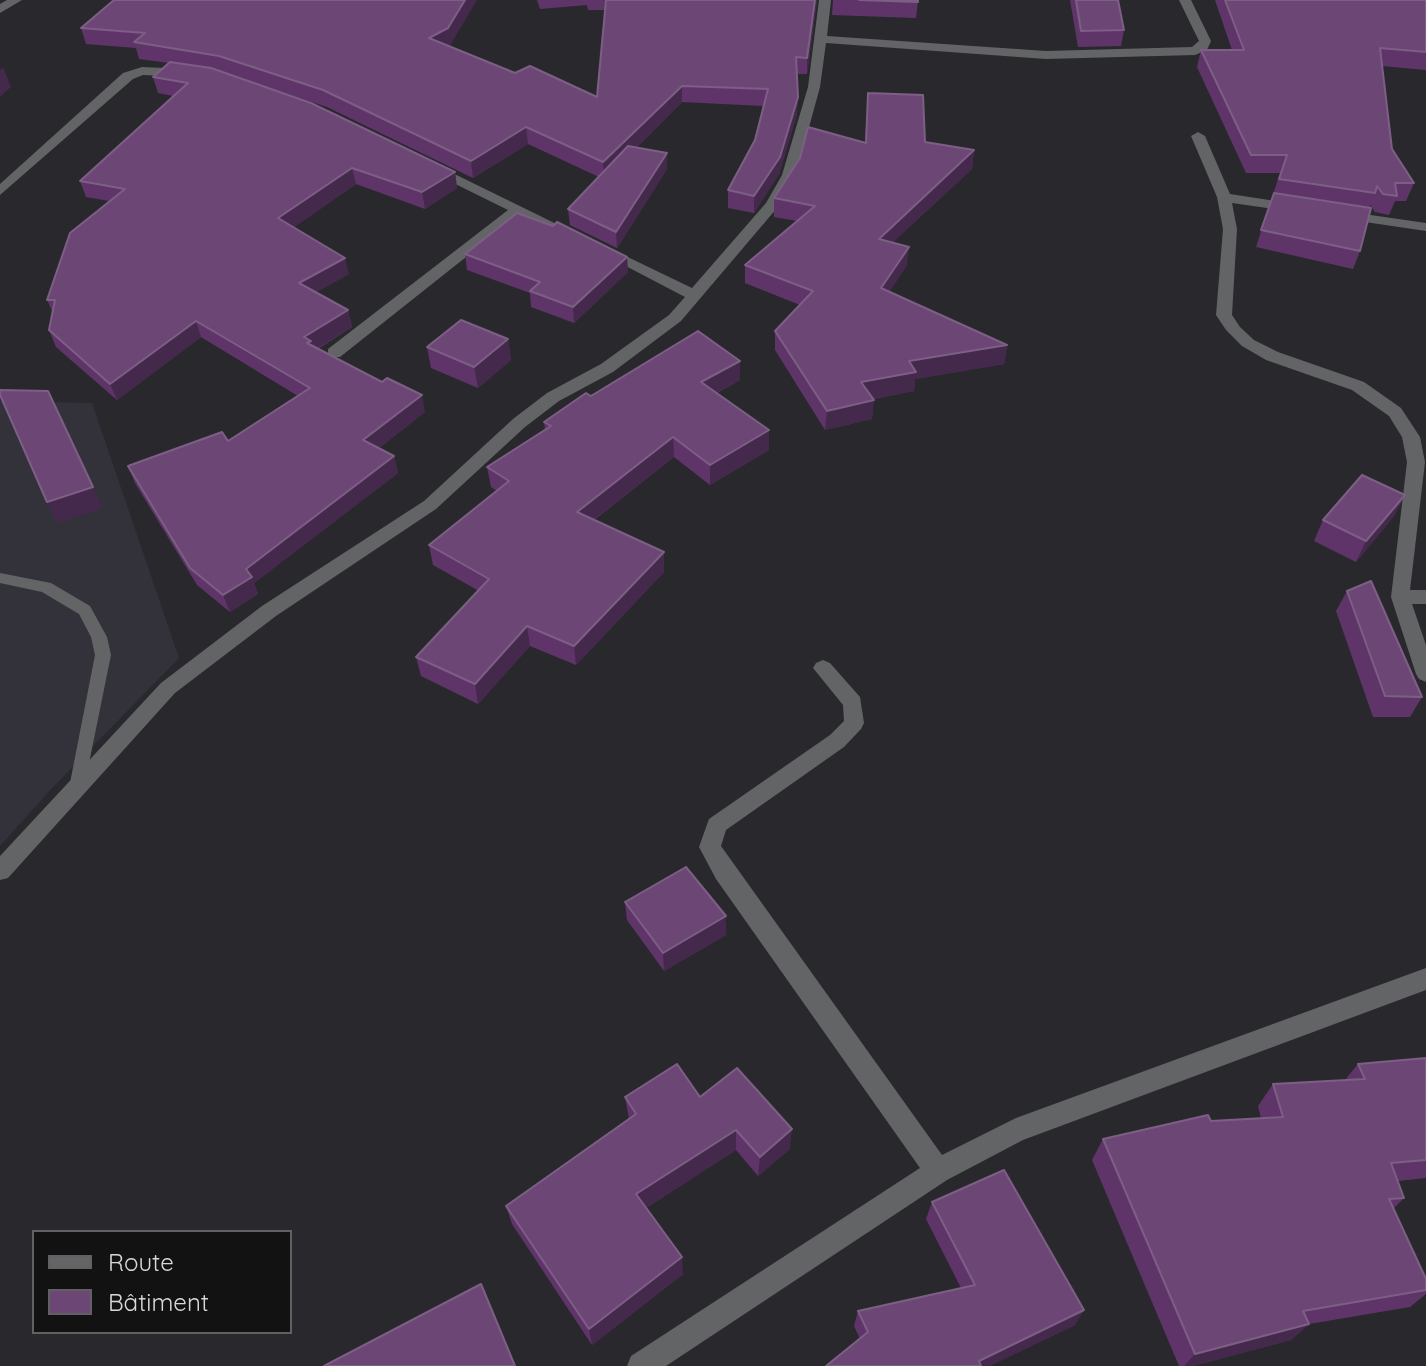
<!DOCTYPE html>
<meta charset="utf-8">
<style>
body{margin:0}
#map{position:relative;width:1426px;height:1366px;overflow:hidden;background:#29292d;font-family:Quicksand,sans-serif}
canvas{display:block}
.legend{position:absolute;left:32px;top:1230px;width:260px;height:104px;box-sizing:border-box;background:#121213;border:2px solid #616163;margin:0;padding:10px 14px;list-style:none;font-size:24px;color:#d8d8da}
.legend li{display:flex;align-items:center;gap:16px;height:40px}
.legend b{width:40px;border:2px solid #616163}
</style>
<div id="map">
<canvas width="1426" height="1366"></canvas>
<ul class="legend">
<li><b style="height:10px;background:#636466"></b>Route</li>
<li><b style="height:22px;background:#6c4776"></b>Bâtiment</li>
</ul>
</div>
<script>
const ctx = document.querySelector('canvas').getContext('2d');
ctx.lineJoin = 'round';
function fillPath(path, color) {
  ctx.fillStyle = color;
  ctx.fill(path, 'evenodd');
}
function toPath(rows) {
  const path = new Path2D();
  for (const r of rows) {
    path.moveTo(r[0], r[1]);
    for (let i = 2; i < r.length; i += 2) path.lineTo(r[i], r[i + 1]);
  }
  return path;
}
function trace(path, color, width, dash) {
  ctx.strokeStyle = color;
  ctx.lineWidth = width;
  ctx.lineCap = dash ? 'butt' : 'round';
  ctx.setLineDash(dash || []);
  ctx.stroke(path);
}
const built = toPath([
 [0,401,92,403,179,658,53,787,0,846]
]);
const service = toPath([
 [0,573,51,583,90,606,107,637,111,655,83,793,77,795,71,793,69,788,95,655,91,637,79,614,42,592,0,583,0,573]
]);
const minor = toPath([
 [7,0,22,0,0,13,0,4,7,0],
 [819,0,831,0,827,36,1046,51,1192,47,1199,41,1179,0,1191,0,1211,41,1207,50,1195,55,1046,59,826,43,820,87,796,175,777,208,681,321,613,372,559,401,525,427,436,509,276,616,175,693,8,878,0,880,0,856,161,683,262,606,424,501,513,419,547,393,601,364,669,315,685,297,597,251,599,248,609,248,692,288,766,203,782,175,808,87,819,0],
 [142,67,186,69,192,73,186,77,143,75,133,79,0,195,0,184,123,73,142,67],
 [1198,132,1205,136,1230,194,1295,204,1302,208,1295,212,1232,203,1237,229,1232,315,1240,327,1254,340,1278,352,1364,382,1401,408,1420,437,1425,462,1410,590,1426,590,1426,604,1412,604,1426,645,1426,682,1419,679,1416,674,1391,597,1407,462,1402,437,1389,416,1352,390,1266,360,1242,346,1226,330,1216,315,1223,229,1217,197,1191,136,1198,132],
 [432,163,583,237,576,241,571,240,519,215,340,357,328,357,328,349,508,210,427,170,427,164,432,163],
 [1343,211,1426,223,1426,231,1338,218,1336,215,1343,211],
 [823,660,830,663,860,697,864,723,861,729,844,747,726,830,721,846,942,1155,1016,1118,1426,968,1426,990,1023,1140,947,1180,666,1366,627,1366,631,1356,920,1168,716,879,699,847,709,819,830,735,844,721,843,705,813,668,816,663,823,660]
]);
const wall = toPath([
 [537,0,817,0,807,74,797,74,797,114,779,174,754,213,728,208,728,190,755,140,764,106,682,102,636,148,667,153,667,169,617,248,570,225,568,209,599,177,528,144,473,178,327,107,221,72,455,172,457,188,425,209,356,184,294,227,349,274,316,292,348,310,352,327,318,349,425,412,379,448,394,456,398,473,254,583,258,594,230,612,197,585,135,483,128,466,228,441,298,396,201,337,117,400,56,347,49,330,53,313,47,300,109,201,86,197,80,181,173,96,158,93,153,77,169,63,139,59,136,48,86,44,81,28,451,44,448,46,515,73,597,97,605,10,588,10,587,5,540,9],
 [833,0,918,0,916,18,832,15],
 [1070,0,1118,0,1124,30,1121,46,1078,47],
 [1215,0,1426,0,1426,70,1382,66,1392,149,1414,183,1406,201,1395,201,1389,215,1375,212,1370,205,1360,251,1353,269,1256,247,1280,173,1246,173,1197,67,1201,50,1232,50],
 [868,93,925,142,974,150,972,169,893,242,907,265,889,292,1007,345,1004,364,915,379,914,391,873,399,872,419,825,430,775,350,775,331,800,305,745,283,745,265,797,221,774,217,774,198,865,143],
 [465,254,627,257,628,272,574,323,531,307,530,293,467,270],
 [508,339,511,360,478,388,431,368,427,347],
 [740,361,740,380,717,393,769,430,769,450,710,485,674,457,594,520,664,552,664,572,576,665,530,646,478,704,421,676,416,657,479,591,433,565,429,545,497,491,491,487,487,467,545,430,544,422,591,396],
 [1405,495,1394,516,1356,562,1314,541,1323,520],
 [1347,591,1422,697,1410,717,1373,717,1336,611],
 [625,902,726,916,726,935,664,971,627,920],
 [1426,1058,1426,1178,1398,1181,1404,1198,1393,1209,1426,1279,1426,1294,1410,1307,1309,1324,1291,1340,1193,1366,1179,1366,1092,1160,1103,1139,1211,1121,1261,1118,1258,1106,1273,1084,1345,1080,1358,1064],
 [625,1097,700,1097,790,1149,758,1176,736,1150,646,1208,683,1274,592,1345,512,1224,506,1206,629,1119],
 [932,1202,1084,1310,1074,1326,860,1339,854,1326,858,1311,961,1288,926,1219]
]);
const shadedWall = toPath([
 [465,0,477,0,451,44,431,54,429,38],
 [815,0,817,0,807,74,807,58],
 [3,67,11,87,0,97,0,70],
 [682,86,682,102,604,179,603,162],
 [798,97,797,114,779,174,754,213,754,196],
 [526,127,528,144,473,178,471,161],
 [974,150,972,169,877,257,879,239],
 [667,153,667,169,617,248,616,232],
 [352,168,356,184,283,235,278,218],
 [455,172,457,188,425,209,422,192],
 [909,247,907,265,879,307,881,288],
 [627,257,628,272,574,323,573,307],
 [345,258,349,274,304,299,299,283],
 [348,310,352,327,313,351,304,337],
 [196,321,201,337,117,400,110,384],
 [508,339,511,360,478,388,474,367],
 [1007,345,1004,364,915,379,914,391,860,401,861,382,909,361],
 [740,361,740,380,701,401,701,382],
 [422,395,425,412,367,457,363,440],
 [874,400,872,419,825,430,827,411],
 [769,430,769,450,710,485,710,465],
 [673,437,674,457,579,531,577,512],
 [394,456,398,473,254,583,258,594,230,612,223,595,246,569],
 [93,487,102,508,57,523,47,502],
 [1405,495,1394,516,1356,562,1366,541],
 [664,552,664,572,576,665,574,646],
 [527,626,530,646,478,704,475,684],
 [726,916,726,935,664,971,663,953],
 [792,1129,790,1149,758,1176,760,1157],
 [736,1130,736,1150,638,1213,636,1194],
 [682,1257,683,1274,592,1345,589,1329],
 [1084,1310,1074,1326,990,1366,977,1366,979,1361],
 [1309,1324,1291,1340,1193,1366,1184,1366,1195,1354]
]);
const building = toPath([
 [114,0,465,0,448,28,429,38,515,73,530,66,597,97,606,0,815,0,807,58,796,57,798,97,780,157,754,196,728,190,755,140,768,89,682,86,603,162,526,127,471,161,323,90,219,56,134,42,145,33,81,28,114,0],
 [859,0,918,0,918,2,859,0],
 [1076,0,1118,0,1124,30,1081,31,1076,0],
 [1225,0,1426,0,1426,52,1380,48,1392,149,1414,183,1395,183,1397,196,1383,194,1377,186,1375,193,1279,179,1287,155,1251,155,1201,50,1244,50,1225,0],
 [170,62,211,68,311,103,455,172,422,192,352,168,278,218,345,258,299,283,348,310,304,337,311,341,307,343,382,382,387,378,422,395,363,440,394,456,246,569,252,577,223,595,190,568,128,466,222,432,228,441,310,388,196,321,110,384,49,330,55,300,47,300,70,233,125,189,80,181,188,83,153,77,170,62],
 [868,93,923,95,925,142,974,150,879,239,909,247,881,288,1007,345,909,361,916,372,861,382,874,400,827,411,775,331,813,291,745,265,815,206,774,198,800,158,808,127,866,143,868,93],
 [628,146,667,153,616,232,568,209,628,146],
 [1274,193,1371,208,1360,251,1261,230,1274,193],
 [517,213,553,226,557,222,627,257,573,307,530,291,540,282,465,254,517,213],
 [461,320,508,339,474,367,427,347,461,320],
 [698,331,740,361,701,382,769,430,710,465,673,437,577,512,664,552,574,646,527,626,475,684,416,657,489,579,429,545,509,481,487,467,551,426,544,422,586,393,591,396,698,331],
 [0,390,48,391,93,487,47,502,0,395,0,390],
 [1362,475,1405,495,1366,541,1323,520,1362,475],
 [1371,581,1422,697,1385,696,1347,591,1371,581],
 [686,867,726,916,663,953,625,902,686,867],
 [1426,1058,1426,1160,1391,1163,1404,1198,1389,1199,1426,1279,1426,1290,1303,1311,1309,1324,1195,1354,1103,1139,1208,1115,1211,1121,1283,1117,1273,1084,1365,1079,1358,1064,1426,1058],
 [677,1064,700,1097,737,1068,792,1129,760,1157,736,1130,636,1194,682,1257,589,1329,506,1206,636,1114,625,1097,677,1064],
 [1004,1170,1084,1310,979,1361,981,1366,826,1366,868,1332,858,1311,975,1285,932,1202,1004,1170],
 [481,1284,515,1366,324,1366,481,1284]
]);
fillPath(built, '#33323b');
fillPath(service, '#636466');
fillPath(minor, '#636466');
fillPath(wall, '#5f3569');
fillPath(shadedWall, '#44294c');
fillPath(building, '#6c4776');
trace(building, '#7d5e85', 2);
</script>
